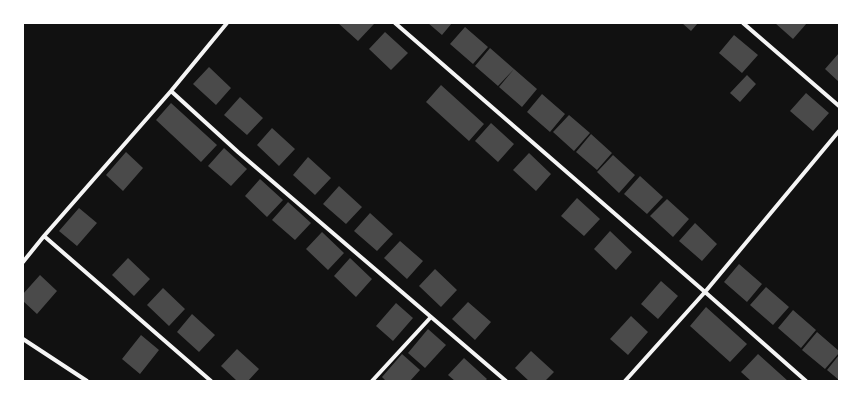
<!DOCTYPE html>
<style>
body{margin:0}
#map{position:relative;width:862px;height:404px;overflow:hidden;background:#111;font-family:"Crimson Pro",serif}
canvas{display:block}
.frame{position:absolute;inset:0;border:24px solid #fff;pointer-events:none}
</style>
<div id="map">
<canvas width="862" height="404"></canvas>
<div class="frame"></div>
</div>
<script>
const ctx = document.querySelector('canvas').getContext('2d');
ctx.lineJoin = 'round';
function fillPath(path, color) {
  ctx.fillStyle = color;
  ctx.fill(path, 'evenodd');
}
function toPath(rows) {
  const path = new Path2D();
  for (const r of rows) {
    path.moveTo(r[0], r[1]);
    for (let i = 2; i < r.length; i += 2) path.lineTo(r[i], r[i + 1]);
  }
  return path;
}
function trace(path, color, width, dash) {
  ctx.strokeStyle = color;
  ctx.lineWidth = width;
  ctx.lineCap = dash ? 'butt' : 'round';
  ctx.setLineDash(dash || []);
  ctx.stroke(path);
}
const building = toPath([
 [338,23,373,23,374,24,358,41],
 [428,23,452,23,442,35],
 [682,23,698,23,691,31],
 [775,23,807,23,793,39],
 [465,27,488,47,473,64,450,44],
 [385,32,408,53,391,70,369,49],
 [734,35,758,55,742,73,719,53],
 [490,48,514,69,498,86,475,66],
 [839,53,839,82,825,69],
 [209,67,231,88,216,105,193,84],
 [514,69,537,89,522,107,499,87],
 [747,75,756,84,740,102,730,93],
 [441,85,484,124,469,141,426,102],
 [806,93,829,113,813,131,790,111],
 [542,94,565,114,550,132,527,112],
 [240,97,263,118,247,135,224,115],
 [171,103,217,145,201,162,156,120],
 [569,115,590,133,574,151,553,132],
 [491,123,514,144,498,162,475,141],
 [272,128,295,149,279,166,257,145],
 [591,134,612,153,597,170,576,152],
 [224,148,247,169,231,186,208,166],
 [126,152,143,168,123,191,106,175],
 [529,153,551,174,536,191,513,170],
 [613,155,635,175,619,193,597,172],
 [308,157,331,178,315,195,293,175],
 [640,176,663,197,647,214,624,194],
 [260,179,283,200,267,217,245,196],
 [339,186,362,207,346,224,323,204],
 [577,198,600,219,584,236,561,216],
 [667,199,689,219,673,237,650,216],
 [288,202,311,223,295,240,272,220],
 [79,208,97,223,77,246,59,231],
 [370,213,393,234,377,251,354,231],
 [695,223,717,244,702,261,679,241],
 [610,231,632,252,616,270,594,249],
 [322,232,344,253,328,270,306,249],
 [400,241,423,261,407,279,384,258],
 [128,258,150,279,134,296,112,275],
 [350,258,372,279,356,297,334,276],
 [739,264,762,284,747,302,724,282],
 [435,269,457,290,441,307,419,286],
 [40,275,57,291,37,314,23,301,23,294],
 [661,281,678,296,658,319,641,304],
 [766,287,789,307,773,325,750,305],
 [163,288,185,309,169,326,147,305],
 [468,302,491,322,475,340,452,319],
 [396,303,413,318,393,341,376,326],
 [706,307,747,344,730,362,690,326],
 [793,310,816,330,801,348,778,328],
 [192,314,215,335,199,352,177,332],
 [631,316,648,332,628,355,610,339],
 [428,329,446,345,425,368,408,353],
 [817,332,839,351,839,353,825,369,802,350],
 [141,335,159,350,140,374,122,359],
 [237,349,259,369,248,381,237,381,221,366],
 [531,351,554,372,545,381,529,381,515,368],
 [402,354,420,370,410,381,386,381,382,377],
 [758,354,788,381,751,381,741,372],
 [839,355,839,380,827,370],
 [464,358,487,379,485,381,455,381,448,375]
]);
const minor = toPath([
 [395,23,705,292,806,381],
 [743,23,839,106],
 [171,91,238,152,506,381],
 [44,236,211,381],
 [23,262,44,236,171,91,227,23],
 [23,339,87,381],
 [372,381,431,317],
 [625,381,705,292,839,131]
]);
fillPath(building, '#4a4a4a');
trace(minor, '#f5f5f5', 4);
</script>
